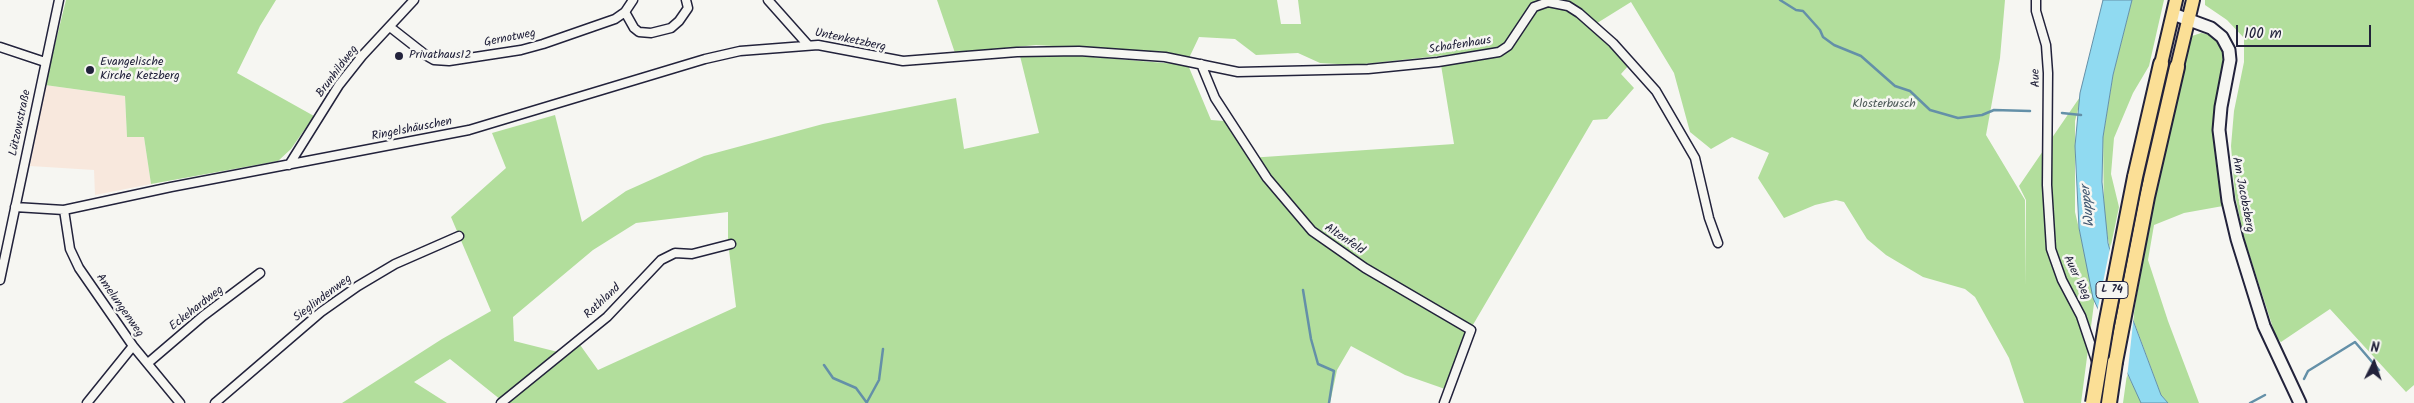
<!DOCTYPE html>
<meta charset="utf-8">
<style>
body{margin:0}
#map{position:relative;width:2414px;height:403px;overflow:hidden;background:#f6f6f2;font-family:Kalam,sans-serif}
canvas{display:block}
.north{position:absolute;left:2349px;top:338px;width:50px;height:50px;-webkit-text-stroke:4px #f6f6f2;paint-order:stroke;rotate:4deg;font-size:14px;font-weight:700;line-height:20px;text-align:center;color:#22223b}
.north::after{content:'';display:block;margin:auto;width:18px;height:22px;background:#22223b;clip-path:polygon(50% 0,100% 100%,50% 72%,0 100%)}
.scale{position:absolute;left:2236px;top:25px;width:135px;height:22px;box-sizing:border-box;border:2px solid #22223b;border-top:0;padding-left:6px;font-size:15px;line-height:18px;white-space:nowrap;color:#22223b;-webkit-text-stroke:4px #f6f6f2;paint-order:stroke}
</style>
<div id="map">
<canvas width="2414" height="403"></canvas>
<div class="north">N</div>
<div class="scale">100 m</div>
</div>
<script>
const ctx = document.querySelector('canvas').getContext('2d');
ctx.lineJoin = 'round';
function fillPath(path, color) {
  ctx.fillStyle = color;
  ctx.fill(path, 'evenodd');
}
function toPath(rows) {
  const path = new Path2D();
  for (const r of rows) {
    path.moveTo(r[0], r[1]);
    for (let i = 2; i < r.length; i += 2) path.lineTo(r[i], r[i + 1]);
  }
  return path;
}
function trace(path, color, width, dash) {
  ctx.strokeStyle = color;
  ctx.lineWidth = width;
  ctx.lineCap = dash ? 'butt' : 'round';
  ctx.setLineDash(dash || []);
  ctx.stroke(path);
}
function drawText(font, color, halo, rows, align = 'center') {
  ctx.font = font + ' Kalam,sans-serif';
  ctx.lineWidth = 5;
  ctx.setLineDash([]);
  ctx.textBaseline = 'middle';
  ctx.strokeStyle = halo;
  ctx.fillStyle = color;
  for (const [text, x, y, turn = 0] of rows) {
    ctx.save();
    ctx.translate(x, y);
    ctx.rotate((+turn || 0) * Math.PI / 180);
    ctx.textAlign = isNaN(turn) ? turn : align;
    if (halo) ctx.strokeText(text, 0, 0);
    ctx.fillText(text, 0, 0);
    ctx.restore();
  }
}
const built = toPath([
 [45,85,125,96,127,137,144,137,151,184,95,195,94,170,30,166]
]);
const green = toPath([
 [66,0,276,0,260,26,237,73,314,116,291,149,278,161,151,184,144,137,127,137,125,96,45,85],
 [937,0,1277,0,1281,24,1301,24,1298,0,2005,0,2000,58,1986,135,2025,200,2026,286,2026,200,2019,186,2082,94,2075,121,2075,212,2095,296,2081,403,2024,403,2009,358,1975,297,1965,289,1923,277,1886,255,1867,239,1844,202,1836,200,1815,205,1784,218,1758,178,1769,153,1732,137,1711,149,1690,132,1674,73,1631,2,1594,25,1573,3,1559,1,1534,5,1525,14,1514,36,1506,44,1493,50,1355,65,1320,63,1298,53,1256,55,1235,39,1199,37,1189,58,1165,53,1036,45,955,53],
 [2132,0,2164,0,2149,66,2133,93,2114,138,2111,174,2119,207,2110,250,2104,216,2103,137,2113,75],
 [2205,0,2414,0,2414,385,2406,392,2330,309,2281,342,2276,337,2244,238,2235,195,2231,146,2234,111,2244,62,2244,38,2227,20,2205,5],
 [1558,5,1568,9,1582,21,1629,65,1621,74,1634,88,1607,119,1593,120,1467,335,1445,389,1405,375,1351,346,1337,370,1330,403,507,403,578,342,598,370,736,307,728,242,728,212,636,223,593,250,513,317,514,341,558,352,501,400,450,359,414,382,447,403,342,403,442,339,491,311,451,217,506,168,492,133,555,115,582,222,626,191,704,156,823,124,956,98,964,149,1039,133,1020,56,1081,56,1188,65,1211,120,1224,121,1249,158,1454,144,1441,65,1499,55,1536,9,1543,6],
 [2201,33,2211,35,2219,41,2224,51,2214,131,2215,158,2223,206,2184,213,2154,225,2148,260,2168,321,2199,403,2168,403,2161,395,2133,319,2153,197,2187,44,2192,36],
 [2127,374,2142,403,2123,403]
]);
const water = toPath([
 [2103,0,2132,0,2113,75,2103,137,2102,182,2108,243,2118,280,2161,395,2168,403,2141,403,2093,298,2079,228,2075,146,2078,114,2080,93,2103,0]
]);
const pier = toPath([
 [2111,243,2121,280,2134,314,2127,378,2097,312]
]);
const stream = toPath([
 [1780,0,1796,10,1803,11,1820,30,1823,37,1834,45,1861,56,1895,86,1910,91,1930,110,1958,118,1982,115,1994,110,2030,111],
 [2062,113,2081,115],
 [1303,290,1311,339,1318,364,1334,371,1329,403],
 [824,365,833,378,856,388,867,403],
 [2304,379,2308,371,2355,342,2379,370],
 [867,402,879,380,883,349],
 [2250,403,2265,395]
]);
const street = toPath([
 [768,0,808,45],
 [2036,0,2036,11,2046,45,2048,73,2047,185,2051,249,2062,280,2081,316,2108,396],
 [625,12,634,28,639,32,651,33,671,28,679,21,688,8,686,0],
 [390,27,427,56,434,60,449,61,521,50,543,44,615,19,625,12,633,0],
 [0,47,45,62],
 [1201,64,1215,98,1267,178,1312,231,1365,268,1471,330,1444,403],
 [289,165,339,85,362,56,414,0],
 [15,207,64,210,171,187,469,130,705,59,740,51,818,45,903,61,1017,52,1079,51,1165,57,1238,72,1368,69,1438,62,1499,52,1508,46,1534,7,1548,2,1568,6,1579,13,1613,43,1656,91,1695,158,1709,218,1718,243],
 [64,210,70,249,79,268,133,346,180,403],
 [0,280,59,0],
 [148,363,203,316,260,273],
 [87,403,133,346],
 [215,403,321,312,358,286,395,264,459,236],
 [501,403,607,317,661,260,675,253,692,254,731,244]
]);
const secondary = toPath([
 [2173,14,2211,28,2222,37,2229,50,2230,60,2221,107,2219,130,2228,201,2237,239,2264,326,2300,403]
]);
const primary = toPath([
 [2161,64,2176,0],
 [2177,67,2193,0]
]);
const highway = toPath([
 [2135,177,2161,64],
 [2115,362,2147,197,2177,67]
]);
const highwayBridge = toPath([
 [2093,403,2106,325,2135,177],
 [2109,403,2115,362]
]);
const markers = [
 [399,56,5,"#22223b"],
 [90,70,5,"#22223b"]
];
const shields = [
 [2112,290,32]
];
const shieldNames = [
 ["L 74",2112,290]
];
const streetNames = [
 ["Gernotweg",510,39,-11],
 ["Untenketzberg",850,41,12],
 ["Schafenhaus",1460,46,-9],
 ["Brunhildweg",338,72,-53],
 ["Aue",2037,78,-92],
 ["Lützowstraße",21,123,-78],
 ["Ringelshäuschen",412,130,-11],
 ["Am Jacobsberg",2242,195,79],
 ["Altenfeld",1344,240,34],
 ["Auer Weg",2076,278,64],
 ["Sieglindenweg",323,299,-37],
 ["Rathland",603,302,-43],
 ["Amelungenweg",119,306,55],
 ["Eckehardweg",197,309,-38]
];
const poiNames = [
 ["Privathaus12",409,56],
 ["Evangelische",100,63],
 ["Kirche Ketzberg",100,77]
];
const parkNames = [
 ["Klosterbusch",1884,105]
];
const waterNames = [
 ["Wupper",2089,206,-96]
];
fillPath(built, '#f8e8dd');
fillPath(green, '#b2de9c');
fillPath(water, '#90daf1');
trace(water, '#6490a8', 1);
fillPath(pier, '#f6f6f2');
trace(stream, '#6490a8', 2.5);
trace(street, '#22223b', 11);
trace(secondary, '#22223b', 15);
trace(primary, '#22223b', 16);
trace(highway, '#22223b', 18);
trace(street, '#f6f6f2', 8);
trace(secondary, '#f6f6f2', 11);
trace(primary, '#fbdf96', 12);
trace(highway, '#fbdf96', 14);
trace(highwayBridge, '#22223b', 18, []);
trace(highwayBridge, '#fbdf96', 14);
for (const [x, y, r, color] of markers) {
  const dot = new Path2D();
  dot.arc(x, y, r, 0, 2 * Math.PI);
  ctx.fillStyle = color;
  ctx.fill(dot);
  trace(dot, '#f6f6f2', 2);
}
for (const [x, y, w] of shields) {
  const box = new Path2D();
  box.roundRect(x - w / 2, y - 8.5, w, 17, 4);
  ctx.fillStyle = '#f6f6f2';
  ctx.fill(box);
  trace(box, '#22223b', 1);
}
drawText('bold 11px', '#22223b', null, shieldNames);
drawText('12px', '#22223b', '#f6f6f2', streetNames);
drawText('12px', '#22223b', '#f6f6f2', poiNames, 'left');
drawText('12px', '#4d5a58', '#f6f6f2', parkNames);
drawText('italic 14px', '#435972', '#f6f6f2', waterNames);
</script>
